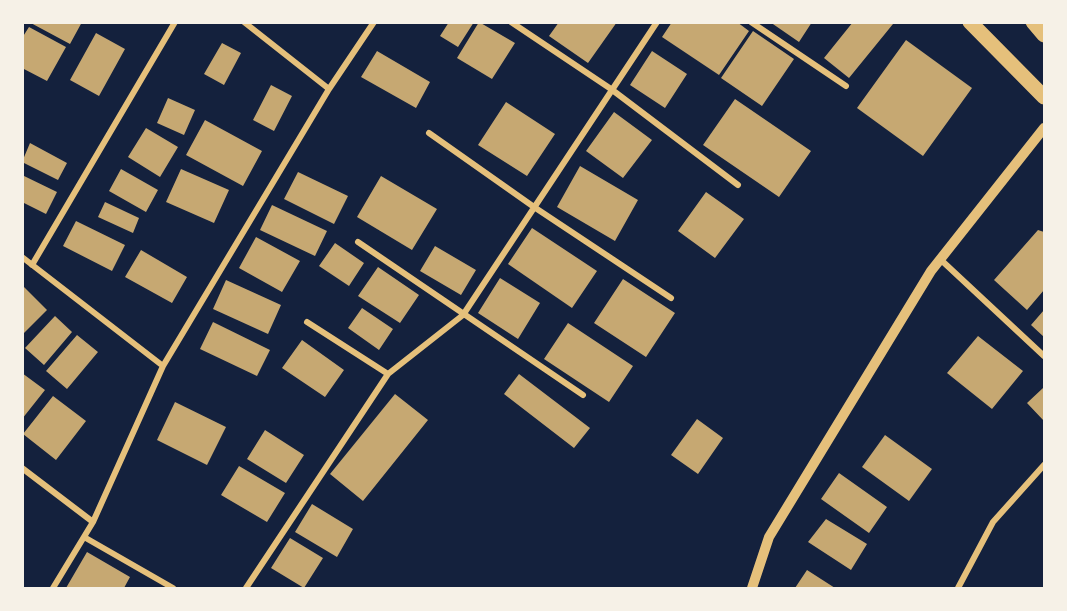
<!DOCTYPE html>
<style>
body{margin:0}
#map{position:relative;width:1067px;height:611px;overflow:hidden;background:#14213d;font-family:"Nunito Sans",sans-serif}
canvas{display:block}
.frame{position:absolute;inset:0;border:24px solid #f6f1e7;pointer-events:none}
</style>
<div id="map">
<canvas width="1067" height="611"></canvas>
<div class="frame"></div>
</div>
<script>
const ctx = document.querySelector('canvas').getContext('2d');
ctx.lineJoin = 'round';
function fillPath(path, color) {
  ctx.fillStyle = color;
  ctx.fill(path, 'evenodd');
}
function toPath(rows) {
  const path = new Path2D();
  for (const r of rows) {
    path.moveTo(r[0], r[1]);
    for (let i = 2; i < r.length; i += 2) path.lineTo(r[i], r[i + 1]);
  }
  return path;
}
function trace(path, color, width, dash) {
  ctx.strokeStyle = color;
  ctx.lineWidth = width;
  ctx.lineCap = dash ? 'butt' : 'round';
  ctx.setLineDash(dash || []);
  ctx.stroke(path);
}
const building = toPath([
 [29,22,82,22,70,44],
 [449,22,474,22,458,47,440,36],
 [479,22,515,43,492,79,457,58],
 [559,22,617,22,588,63,549,36],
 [672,22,737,22,749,31,719,75,662,37],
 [770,22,812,22,799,42],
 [853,22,893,24,849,78,824,58],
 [29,27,66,47,47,81,22,68,22,38],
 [753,31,794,59,762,106,721,78],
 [96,33,125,49,99,96,70,80],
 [906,40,972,88,923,156,857,108],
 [222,43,241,53,224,85,204,74],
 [377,51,430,82,416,108,361,77],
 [652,51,687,74,665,108,630,85],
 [271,85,292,96,274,131,253,120],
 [168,98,195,110,184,135,157,123],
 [735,99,811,151,779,197,703,145],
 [506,102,555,134,527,176,478,145],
 [614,112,652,140,623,178,586,151],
 [205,120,262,151,243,186,186,155],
 [146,128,178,147,160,177,128,157],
 [30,143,67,163,58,180,22,162],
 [580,166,638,200,615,241,557,207],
 [121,169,158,190,146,212,109,191],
 [181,169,229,190,214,223,166,202],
 [298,172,348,196,334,224,284,199],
 [22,175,57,192,46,214,22,202],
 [381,176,437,209,412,250,357,217],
 [706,192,744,219,715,258,678,231],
 [105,202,139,218,133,233,98,217],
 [272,205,327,231,315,256,260,230],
 [76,221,125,245,112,271,63,246],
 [532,228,597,271,572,308,508,264],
 [1038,230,1044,232,1044,290,1027,310,994,280],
 [256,237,300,261,282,292,239,268],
 [335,243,364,263,349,286,319,266],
 [435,246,476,270,461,295,420,271],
 [141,250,187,277,172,303,125,277],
 [378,267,419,295,400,323,358,296],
 [500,278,540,303,518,339,478,313],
 [623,279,675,313,646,357,594,323],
 [226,280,281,305,268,334,213,309],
 [22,285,47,310,22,335],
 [362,308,393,329,379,350,348,328],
 [1044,310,1044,337,1031,325],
 [55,316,72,332,44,365,25,348],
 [213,322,270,350,257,376,200,349],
 [568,323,633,366,609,402,544,359],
 [77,335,98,352,67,389,46,371],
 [978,336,1023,371,992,409,947,373],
 [302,340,344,370,325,397,282,368],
 [22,373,45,390,22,419],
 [519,374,590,428,574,448,504,394],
 [1043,388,1044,390,1044,421,1027,403],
 [395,394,428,420,363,501,330,474],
 [53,396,86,421,56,460,23,434],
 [175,402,226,427,207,465,157,440],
 [697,419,723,438,698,474,671,455],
 [265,430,304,455,286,483,247,459],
 [885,435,932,469,909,501,862,467],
 [239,466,285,493,267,522,221,495],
 [839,473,887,507,869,533,821,499],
 [312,504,353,529,337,557,295,532],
 [826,519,867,544,851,570,808,542],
 [290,538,323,558,304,588,271,568],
 [87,552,130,577,124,588,66,588],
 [807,570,835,588,795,588]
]);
const minor = toPath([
 [244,22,329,89,374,22],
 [511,22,611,89,738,185],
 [751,22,846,86],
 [429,133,534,207,671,298],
 [358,242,583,395],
 [22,257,163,366],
 [940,259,1044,356],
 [32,265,175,22],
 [307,322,388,374],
 [22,468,93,522],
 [84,537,173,588],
 [53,588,93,522,163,366,329,89],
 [246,588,388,374,463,315,657,22],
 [958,588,993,522,1044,465]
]);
const tertiary = toPath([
 [752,588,769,537,931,271,1044,128]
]);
const primary = toPath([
 [970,22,1044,97],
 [1033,22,1044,35]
]);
fillPath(building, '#c6a872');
trace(minor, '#e5c07b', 6);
trace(tertiary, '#e5c07b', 10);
trace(primary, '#e5c07b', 15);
</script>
